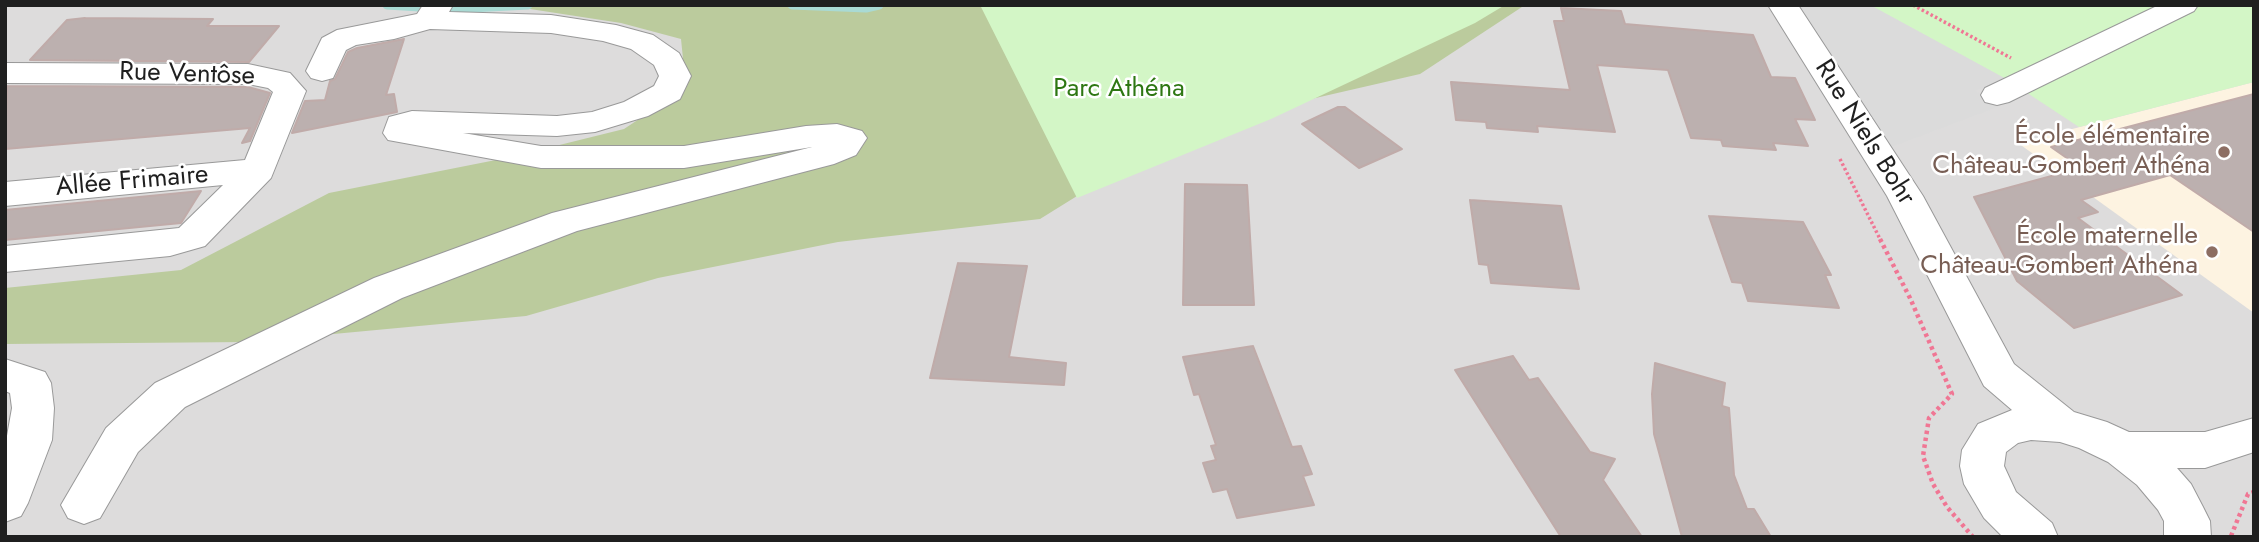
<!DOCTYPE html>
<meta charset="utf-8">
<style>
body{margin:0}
#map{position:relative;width:2259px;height:542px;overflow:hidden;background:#efe9e6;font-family:Jost,sans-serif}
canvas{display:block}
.frame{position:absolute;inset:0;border:7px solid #1f1f1f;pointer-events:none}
</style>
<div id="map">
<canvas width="2259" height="542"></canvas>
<div class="frame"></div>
</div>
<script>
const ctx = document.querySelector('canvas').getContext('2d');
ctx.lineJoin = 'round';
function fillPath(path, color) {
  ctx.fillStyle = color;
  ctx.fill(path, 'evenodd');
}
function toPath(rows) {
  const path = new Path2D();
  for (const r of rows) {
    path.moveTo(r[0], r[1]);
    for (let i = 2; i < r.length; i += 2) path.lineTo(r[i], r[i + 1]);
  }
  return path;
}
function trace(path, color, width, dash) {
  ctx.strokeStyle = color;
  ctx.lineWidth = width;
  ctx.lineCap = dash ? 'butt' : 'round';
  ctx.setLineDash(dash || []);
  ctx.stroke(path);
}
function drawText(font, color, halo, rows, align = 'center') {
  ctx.font = font + ' Jost,sans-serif';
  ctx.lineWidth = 5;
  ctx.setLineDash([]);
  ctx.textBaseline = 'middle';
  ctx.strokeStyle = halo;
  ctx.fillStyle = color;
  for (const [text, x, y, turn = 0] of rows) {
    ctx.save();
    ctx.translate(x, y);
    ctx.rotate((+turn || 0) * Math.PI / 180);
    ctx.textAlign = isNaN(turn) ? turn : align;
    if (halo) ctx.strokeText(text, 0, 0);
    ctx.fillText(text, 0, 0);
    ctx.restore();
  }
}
const residential = toPath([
 [5,5,2254,5,2254,537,5,537]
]);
const education = toPath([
 [2254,82,2254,313,2018,143]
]);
const forest = toPath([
 [504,5,1525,5,1420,74,1259,111,1135,160,1040,219,838,242,658,278,526,316,248,342,5,344,5,288,181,270,329,193,511,157,624,129,686,88,681,39,621,23]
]);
const park = toPath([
 [980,5,1505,5,1475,23,1271,119,1077,198],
 [1870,5,2254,5,2254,82,2079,127,2006,79]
]);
const parking = toPath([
 [1783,5,1870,5,2006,79,1975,91,2000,106,1878,152]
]);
const stream = toPath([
 [387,5,452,9,528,5],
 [792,5,866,8,879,5]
]);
const building = toPath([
 [1561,8,1621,11,1625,24,1753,35,1771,77,1795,78,1815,120,1795,119,1808,146,1773,143,1776,150,1723,146,1721,140,1691,138,1668,70,1597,65,1615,132,1537,126,1538,132,1487,128,1486,122,1456,120,1451,82,1570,90,1554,21,1564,21,1561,8],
 [85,18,213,19,207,26,279,26,249,62,30,60,67,20,85,18],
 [404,39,386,95,394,94,397,112,292,133,305,101,325,100,330,81,335,79,348,52,357,48,404,39],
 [7,86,248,87,270,93,250,141,242,143,250,128,5,149,7,86],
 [2254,94,2254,232,2170,175,2081,200,2098,212,2078,218,2182,295,2074,328,2017,281,1974,197,2081,168,2051,147,2254,94],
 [1338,107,1345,107,1402,149,1359,168,1302,124,1338,107],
 [1185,184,1247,185,1254,305,1183,305,1185,184],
 [201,191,181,223,5,240,5,210,201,191],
 [1470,200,1561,206,1579,289,1491,283,1488,265,1479,264,1470,200],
 [1709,216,1803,222,1831,275,1825,275,1839,308,1748,301,1742,283,1732,282,1709,216],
 [958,263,1027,266,1009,357,1066,363,1064,385,930,378,958,263],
 [1253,346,1292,447,1301,446,1312,474,1303,476,1314,505,1237,518,1227,489,1213,492,1203,463,1216,460,1211,446,1216,445,1199,394,1194,395,1183,357,1253,346],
 [1513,356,1529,380,1538,378,1590,452,1615,459,1603,480,1642,537,1561,537,1455,370,1513,356],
 [1655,363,1725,383,1722,406,1729,408,1734,475,1747,509,1754,509,1771,537,1682,537,1654,434,1652,394,1655,363]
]);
const pathFar1 = toPath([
 [1913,5,2011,58],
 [1840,159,1881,241]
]);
const path = toPath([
 [1880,239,1910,298,1952,394,1929,418,1923,456,1933,484,1947,507,1973,537],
 [2231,536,2248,494,2254,492]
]);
const minor = toPath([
 [423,5,453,5,449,12,551,15,616,25,653,35,679,53,691,76,680,99,648,116,595,132,557,136,463,133,541,146,684,146,806,126,837,124,862,131,867,138,856,155,834,164,577,231,402,298,185,407,138,452,100,518,84,524,68,518,61,505,106,428,155,383,374,278,552,213,812,147,684,168,541,168,388,140,383,133,389,117,412,111,557,116,592,112,624,102,654,86,659,76,654,65,631,49,603,41,551,33,430,29,394,39,356,45,346,50,333,78,322,81,311,78,306,71,322,38,337,30,417,14,423,5],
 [1768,5,1798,5,1923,196,2014,364,2074,412,2107,422,2129,432,2205,432,2254,418,2254,452,2205,468,2177,468,2191,484,2203,507,2210,521,2211,537,2164,537,2164,521,2158,510,2137,485,2108,462,2079,448,2060,442,2031,440,2018,443,2006,452,2004,466,2016,492,2052,523,2058,537,2003,537,1984,518,1964,484,1960,466,1962,450,1978,424,2012,410,1984,386,1887,196,1768,5],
 [2159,5,2198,5,2194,11,2009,102,1997,105,1985,102,1981,95,1985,88,2159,5],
 [5,63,248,64,290,73,306,91,271,178,205,246,170,256,5,272,5,246,179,228,223,185,5,206,5,182,245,160,273,92,268,88,248,84,5,83,5,63],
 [5,359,45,372,51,383,54,408,52,440,28,503,21,516,5,522,5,447,12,408,10,393,5,391,5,359]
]);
const markers = [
 [2224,152,7,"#8d6e63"],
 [2212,252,7,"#8d6e63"]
];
const streetNames = [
 ["Rue Ventôse",187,75,2],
 ["Rue Niels Bohr",1864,133,58],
 ["Allée Frimaire",132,182,-5]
];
const parkNames = [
 ["Parc Athéna",1119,90]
];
const educationNames = [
 ["École élémentaire",2210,137],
 ["Château-Gombert Athéna",2210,167],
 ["École maternelle",2198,237],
 ["Château-Gombert Athéna",2198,267]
];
fillPath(residential, '#dddcdc');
fillPath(education, '#fdf3e1');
fillPath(forest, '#bbcb9d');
fillPath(park, '#d3f6c6');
fillPath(parking, '#dbdbdb');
trace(stream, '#a9dad4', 9);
fillPath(building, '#bcb0af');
trace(building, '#c0aba9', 2);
trace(minor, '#999', 2);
trace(pathFar1, '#f07694', 3.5, [2.5, 2.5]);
trace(path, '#f07694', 4.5, [3.5, 3.5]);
fillPath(minor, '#fff');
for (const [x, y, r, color] of markers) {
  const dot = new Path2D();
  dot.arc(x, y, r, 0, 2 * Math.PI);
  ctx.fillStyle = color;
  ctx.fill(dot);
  trace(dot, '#fff', 2.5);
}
drawText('26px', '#1f1f1f', '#fff', streetNames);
drawText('26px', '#2e7713', '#fff', parkNames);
drawText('26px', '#785e54', '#fff', educationNames, 'right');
</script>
